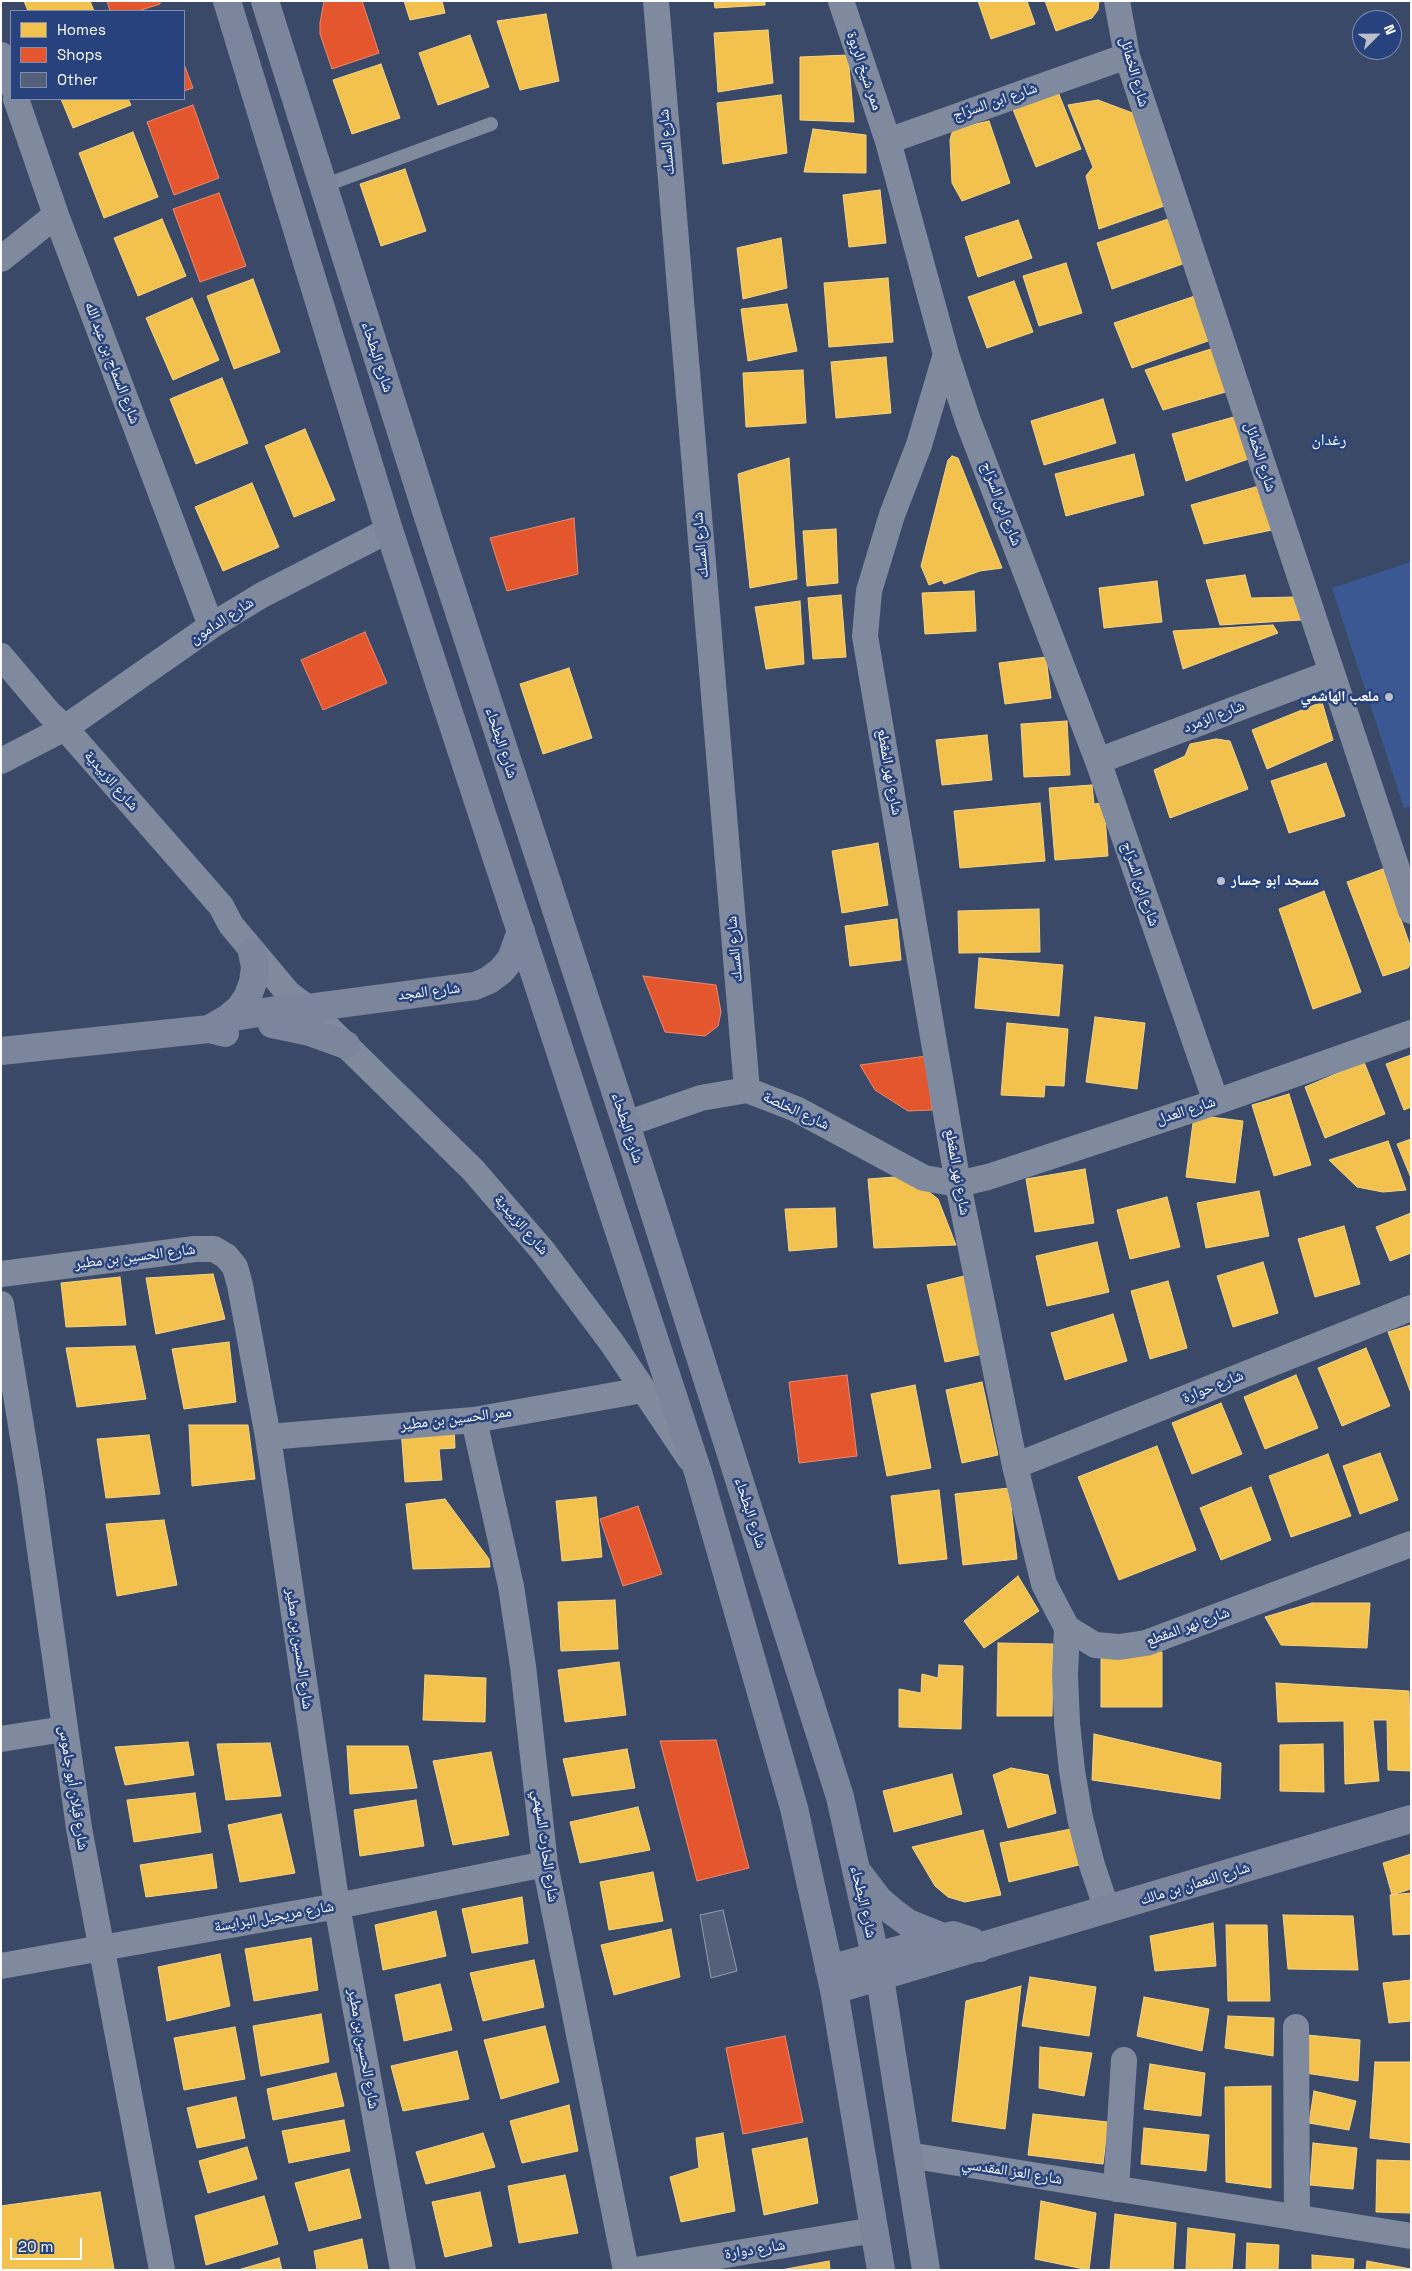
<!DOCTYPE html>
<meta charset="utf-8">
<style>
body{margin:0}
#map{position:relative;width:1412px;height:2271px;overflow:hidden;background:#3b4968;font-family:"Space Grotesk",sans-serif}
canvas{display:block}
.frame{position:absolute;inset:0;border:2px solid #fff;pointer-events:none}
.legend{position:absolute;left:10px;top:10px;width:175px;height:90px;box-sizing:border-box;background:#27427c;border:1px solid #7d8eb0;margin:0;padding:6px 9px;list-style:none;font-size:15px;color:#fff}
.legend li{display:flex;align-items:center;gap:10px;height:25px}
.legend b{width:25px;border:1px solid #7d8eb0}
.north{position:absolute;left:1352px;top:10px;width:50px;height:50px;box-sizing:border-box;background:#27427c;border:1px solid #7d8eb0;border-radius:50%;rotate:67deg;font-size:14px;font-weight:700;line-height:20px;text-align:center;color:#fff}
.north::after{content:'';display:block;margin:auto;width:18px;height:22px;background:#babfca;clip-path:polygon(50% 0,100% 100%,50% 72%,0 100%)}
.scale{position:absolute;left:10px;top:2238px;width:72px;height:22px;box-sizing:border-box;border:2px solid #fff;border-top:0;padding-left:6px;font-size:15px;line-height:18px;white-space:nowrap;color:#fff;-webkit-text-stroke:4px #27427c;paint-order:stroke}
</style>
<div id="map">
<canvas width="1412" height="2271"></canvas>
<div class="frame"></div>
<ul class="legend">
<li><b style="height:14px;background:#f2c14e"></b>Homes</li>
<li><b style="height:14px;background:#e4572e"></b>Shops</li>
<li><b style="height:14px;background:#546079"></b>Other</li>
</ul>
<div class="north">N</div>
<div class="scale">20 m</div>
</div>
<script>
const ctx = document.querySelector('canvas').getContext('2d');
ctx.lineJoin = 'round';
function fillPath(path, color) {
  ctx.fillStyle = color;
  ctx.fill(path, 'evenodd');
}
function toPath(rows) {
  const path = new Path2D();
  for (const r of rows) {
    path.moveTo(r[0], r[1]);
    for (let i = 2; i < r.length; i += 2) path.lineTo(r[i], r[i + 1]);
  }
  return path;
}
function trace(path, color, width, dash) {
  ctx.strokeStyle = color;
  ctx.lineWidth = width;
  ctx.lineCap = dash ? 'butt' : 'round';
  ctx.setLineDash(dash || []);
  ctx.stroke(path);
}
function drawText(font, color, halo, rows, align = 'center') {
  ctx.font = font + ' "Space Grotesk","Noto Naskh Arabic",sans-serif';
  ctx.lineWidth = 5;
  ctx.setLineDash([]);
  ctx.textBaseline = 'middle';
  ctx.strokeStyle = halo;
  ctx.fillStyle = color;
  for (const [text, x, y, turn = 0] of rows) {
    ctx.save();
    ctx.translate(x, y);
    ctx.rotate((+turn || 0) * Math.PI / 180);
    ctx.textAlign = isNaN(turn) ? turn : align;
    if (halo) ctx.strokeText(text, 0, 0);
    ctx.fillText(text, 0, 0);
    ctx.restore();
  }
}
const green = toPath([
 [1411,562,1411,806,1404,808,1332,588]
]);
const homes = toPath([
 [24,1,90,1,94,11,28,11,24,1],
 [404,1,442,1,445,13,410,20,404,1],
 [714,1,765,1,765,5,715,8,714,1],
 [978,1,1027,1,1035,24,991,39,978,1],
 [1045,1,1099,1,1098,10,1092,18,1056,31,1045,1],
 [546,14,559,81,520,90,497,21,546,14],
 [768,30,773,83,718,92,714,33,768,30],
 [470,35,489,87,438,105,419,53,470,35],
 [848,55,854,122,800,120,800,57,848,55],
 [381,64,400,118,352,134,333,80,381,64],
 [1058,92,1081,149,1036,167,1012,107,1058,92],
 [781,95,787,153,723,164,717,103,781,95],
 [61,99,128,99,131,105,73,128,61,99],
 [1098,100,1138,115,1167,205,1099,229,1086,176,1093,167,1068,105,1098,100],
 [989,121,1010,183,962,201,952,183,950,140,953,129,989,121],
 [813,129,866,135,866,173,804,172,813,129],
 [133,132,158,197,104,218,79,153,133,132],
 [405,169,426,231,381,246,360,184,405,169],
 [880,190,886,243,849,247,843,195,880,190],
 [1177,216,1191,261,1112,289,1097,243,1177,216],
 [162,219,186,276,138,296,114,238,162,219],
 [1018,220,1032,258,978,277,965,237,1018,220],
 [781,238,787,288,743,299,737,248,781,238],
 [1066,263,1082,313,1039,326,1023,276,1066,263],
 [888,278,893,342,829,347,824,283,888,278],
 [253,279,280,352,234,369,207,296,253,279],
 [1014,281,1033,332,987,348,968,297,1014,281],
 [1195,296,1208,341,1132,368,1114,323,1195,296],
 [192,298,219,360,173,380,146,318,192,298],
 [787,304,797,351,748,361,741,309,787,304],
 [1217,347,1229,391,1163,410,1145,370,1217,347],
 [886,357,891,413,836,418,831,362,886,357],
 [803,370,806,423,746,427,743,373,803,370],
 [222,378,248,443,196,464,170,399,222,378],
 [1103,399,1116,443,1044,465,1031,421,1103,399],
 [1241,415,1254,457,1186,481,1172,434,1241,415],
 [305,429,335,500,294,517,265,446,305,429],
 [1134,454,1144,495,1066,516,1055,474,1134,454],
 [952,456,958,458,1002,568,980,571,944,584,942,580,929,585,921,566,948,460,952,456],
 [789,458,797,579,750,588,738,474,789,458],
 [252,483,279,547,223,571,195,507,252,483],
 [1259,486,1277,529,1204,544,1191,505,1259,486],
 [836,529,838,583,807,586,803,531,836,529],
 [1245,575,1251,598,1296,597,1301,620,1220,625,1206,580,1245,575],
 [1157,581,1162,622,1104,628,1099,588,1157,581],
 [974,591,976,631,925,634,922,593,974,591],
 [841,595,846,657,813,659,808,598,841,595],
 [800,601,804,664,766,669,755,607,800,601],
 [1273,625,1278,633,1183,669,1173,631,1273,625],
 [1046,657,1051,698,1005,704,999,663,1046,657],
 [569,668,592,738,543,754,520,684,569,668],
 [1322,702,1333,740,1267,769,1252,730,1322,702],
 [1067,721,1070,775,1024,777,1021,724,1067,721],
 [987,735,992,780,942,785,936,740,987,735],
 [1216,739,1230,741,1248,789,1170,818,1154,770,1185,756,1190,744,1216,739],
 [1326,763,1345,816,1289,833,1271,781,1326,763],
 [1092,785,1094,804,1104,803,1108,856,1055,860,1049,788,1092,785],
 [1040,803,1045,861,960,868,954,811,1040,803],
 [878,843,888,905,842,913,832,851,878,843],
 [1383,869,1411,948,1411,963,1408,968,1383,976,1347,882,1383,869],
 [1324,891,1361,992,1313,1009,1279,909,1324,891],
 [1039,909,1040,952,959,953,958,911,1039,909],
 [897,919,901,960,850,966,845,926,897,919],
 [979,958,1063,965,1059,1016,975,1008,979,958],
 [1095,1017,1145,1023,1137,1089,1086,1082,1095,1017],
 [1007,1023,1068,1029,1064,1086,1045,1085,1044,1097,1001,1095,1007,1023],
 [1411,1055,1411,1107,1404,1110,1386,1064,1411,1055],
 [1364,1062,1385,1114,1325,1138,1305,1087,1364,1062],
 [1289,1094,1311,1165,1274,1176,1252,1105,1289,1094],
 [1194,1115,1243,1121,1235,1183,1186,1177,1194,1115],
 [1411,1139,1411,1178,1397,1144,1411,1139],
 [1388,1141,1406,1190,1383,1192,1357,1187,1329,1160,1388,1141],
 [1085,1169,1094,1223,1035,1232,1026,1179,1085,1169],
 [909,1176,938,1199,956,1245,874,1248,868,1179,909,1176],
 [1259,1191,1269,1236,1206,1248,1197,1203,1259,1191],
 [1167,1197,1180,1247,1130,1259,1117,1210,1167,1197],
 [835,1208,837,1247,789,1251,785,1209,835,1208],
 [1411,1213,1411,1253,1390,1261,1376,1227,1411,1213],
 [1344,1226,1360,1284,1315,1297,1298,1239,1344,1226],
 [1097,1242,1109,1292,1047,1306,1036,1256,1097,1242],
 [1263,1262,1278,1313,1233,1327,1217,1276,1263,1262],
 [213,1274,225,1319,156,1334,146,1278,213,1274],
 [964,1276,983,1354,945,1362,927,1285,964,1276],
 [120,1277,126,1325,66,1327,61,1283,120,1277],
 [1168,1281,1187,1348,1150,1359,1131,1291,1168,1281],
 [1113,1314,1127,1361,1065,1380,1051,1333,1113,1314],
 [1411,1325,1411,1393,1388,1332,1411,1325],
 [229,1342,236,1402,184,1409,172,1349,229,1342],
 [135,1346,146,1399,77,1407,66,1348,135,1346],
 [1366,1348,1390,1406,1342,1426,1318,1368,1366,1348],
 [1296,1375,1318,1428,1265,1449,1244,1397,1296,1375],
 [982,1382,998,1455,962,1463,946,1390,982,1382],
 [915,1385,931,1468,887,1476,871,1394,915,1385],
 [1221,1403,1242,1454,1192,1474,1172,1423,1221,1403],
 [189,1425,248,1425,255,1479,192,1486,189,1425],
 [454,1425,455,1448,439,1449,442,1480,405,1482,401,1429,454,1425],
 [149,1435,160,1494,106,1498,97,1439,149,1435],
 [1157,1446,1196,1550,1119,1580,1078,1477,1157,1446],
 [1380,1453,1398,1500,1360,1514,1343,1466,1380,1453],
 [1328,1454,1351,1516,1291,1537,1269,1476,1328,1454],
 [1251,1487,1271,1540,1221,1560,1200,1508,1251,1487],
 [1009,1488,1017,1559,963,1565,955,1494,1009,1488],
 [939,1490,947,1559,899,1564,891,1496,939,1490],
 [596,1497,602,1557,562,1561,556,1501,596,1497],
 [445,1499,489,1559,490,1567,413,1569,406,1504,445,1499],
 [164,1520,177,1585,117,1596,106,1524,164,1520],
 [1018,1576,1039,1611,984,1648,964,1621,1018,1576],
 [615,1600,618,1649,561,1651,558,1602,615,1600],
 [1312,1603,1370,1603,1367,1648,1281,1645,1265,1617,1312,1603],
 [998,1643,1053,1644,1052,1716,997,1716,998,1643],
 [1101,1651,1162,1652,1162,1707,1101,1707,1101,1651],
 [619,1662,626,1715,565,1722,558,1670,619,1662],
 [939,1665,963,1666,961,1729,899,1727,899,1689,921,1693,922,1674,938,1678,939,1665],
 [425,1675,486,1678,485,1722,423,1720,425,1675],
 [1276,1683,1409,1691,1411,1771,1388,1770,1387,1720,1373,1720,1379,1781,1345,1784,1344,1721,1278,1722,1276,1683],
 [1094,1734,1221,1763,1220,1799,1092,1780,1094,1734],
 [188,1742,194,1775,125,1785,115,1747,188,1742],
 [270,1743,281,1796,226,1800,217,1744,270,1743],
 [1323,1744,1324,1792,1280,1791,1280,1745,1323,1744],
 [347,1746,408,1746,417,1788,350,1794,347,1746],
 [627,1749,635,1788,572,1796,563,1759,627,1749],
 [491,1752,509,1835,453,1845,433,1761,491,1752],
 [1011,1768,1048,1775,1056,1813,1008,1828,993,1775,1011,1768],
 [952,1774,962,1814,894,1832,883,1791,952,1774],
 [195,1793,201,1832,134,1842,127,1800,195,1793],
 [416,1800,424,1846,360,1856,354,1810,416,1800],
 [638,1807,650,1850,580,1863,570,1822,638,1807],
 [281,1814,295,1873,240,1882,228,1825,281,1814],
 [1076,1828,1083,1864,1009,1882,1000,1843,1076,1828],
 [983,1830,1001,1895,965,1902,948,1897,935,1886,912,1847,983,1830],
 [212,1854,217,1888,146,1897,140,1865,212,1854],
 [1411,1854,1411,1889,1392,1895,1383,1863,1411,1854],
 [653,1872,663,1921,609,1930,600,1882,653,1872],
 [1411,1893,1411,1934,1393,1935,1390,1895,1411,1893],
 [522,1897,528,1943,472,1953,462,1909,522,1897],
 [436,1911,446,1956,383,1970,375,1925,436,1911],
 [1283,1915,1353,1916,1358,1970,1288,1969,1283,1915],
 [1213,1923,1216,1966,1155,1971,1150,1936,1213,1923],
 [1226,1925,1267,1925,1270,2001,1228,2001,1226,1925],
 [671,1929,680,1977,614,1995,601,1945,671,1929],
 [311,1938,318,1990,254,2001,245,1949,311,1938],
 [220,1954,230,2006,167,2021,158,1967,220,1954],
 [534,1960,544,2007,483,2021,470,1973,534,1960],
 [1030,1977,1096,1987,1089,2036,1022,2026,1030,1977],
 [1411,1980,1411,2021,1389,2023,1383,1983,1411,1980],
 [440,1984,452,2030,404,2041,395,1995,440,1984],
 [1021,1986,1005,2129,952,2121,966,2001,1021,1986],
 [1144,1997,1209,2009,1202,2051,1137,2036,1144,1997],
 [321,2014,329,2062,261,2076,253,2026,321,2014],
 [1228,2016,1274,2018,1273,2056,1225,2048,1228,2016],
 [545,2026,559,2082,501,2099,484,2040,545,2026],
 [235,2027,245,2079,184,2090,174,2038,235,2027],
 [1307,2035,1360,2040,1358,2081,1305,2073,1307,2035],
 [1040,2047,1092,2053,1084,2096,1039,2088,1040,2047],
 [457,2051,469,2099,403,2111,391,2066,457,2051],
 [1375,2062,1411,2062,1411,2143,1370,2138,1375,2062],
 [1150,2064,1205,2073,1201,2116,1144,2109,1150,2064],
 [336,2073,344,2106,273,2120,267,2089,336,2073],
 [1271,2086,1271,2188,1226,2182,1225,2087,1271,2086],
 [1314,2091,1356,2101,1349,2130,1309,2123,1314,2091],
 [236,2097,245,2138,197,2148,187,2108,236,2097],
 [569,2105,578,2151,522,2163,510,2121,569,2105],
 [1033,2114,1108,2122,1103,2164,1028,2155,1033,2114],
 [344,2120,350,2151,289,2163,282,2131,344,2120],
 [1144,2128,1209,2135,1206,2171,1141,2164,1144,2128],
 [483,2133,495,2167,426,2184,416,2152,483,2133],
 [723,2133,735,2211,681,2222,670,2177,699,2168,696,2138,723,2133],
 [807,2138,818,2203,764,2215,752,2149,807,2138],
 [1313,2143,1357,2148,1353,2189,1310,2185,1313,2143],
 [247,2147,257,2179,208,2193,199,2161,247,2147],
 [1377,2160,1411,2161,1411,2213,1376,2212,1377,2160],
 [349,2169,361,2218,309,2231,295,2183,349,2169],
 [565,2175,578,2233,519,2243,508,2186,565,2175],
 [100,2192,114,2269,1,2270,1,2206,100,2192],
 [480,2192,492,2246,445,2257,432,2202,480,2192],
 [264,2196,278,2244,206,2265,195,2216,264,2196],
 [1041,2201,1096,2213,1089,2270,1035,2259,1041,2201],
 [1115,2214,1176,2223,1173,2270,1110,2270,1115,2214],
 [1188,2228,1235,2234,1232,2270,1186,2270,1188,2228],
 [362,2239,368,2270,317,2270,314,2251,362,2239],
 [1247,2243,1279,2245,1278,2270,1246,2270,1247,2243],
 [1312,2255,1354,2259,1353,2270,1312,2270,1312,2255],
 [279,2258,282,2270,238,2270,279,2258],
 [829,2261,830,2270,781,2270,829,2261],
 [1367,2261,1411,2269,1411,2270,1366,2270,1367,2261]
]);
const shops = toPath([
 [107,1,160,1,160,4,138,11,110,11,107,1],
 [324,1,362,1,379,53,332,69,320,34,320,23,324,1],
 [184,64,193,88,184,91,184,64],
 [193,105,219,178,174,195,147,122,193,105],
 [219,193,246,266,200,282,173,209,219,193],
 [574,518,578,574,507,591,490,538,574,518],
 [365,632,387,683,323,710,301,660,365,632],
 [643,976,716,985,721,1012,718,1026,705,1036,665,1032,643,976],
 [926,1056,932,1110,908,1111,875,1090,860,1065,926,1056],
 [847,1375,857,1456,799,1463,789,1382,847,1375],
 [638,1506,662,1574,623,1586,600,1519,638,1506],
 [716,1740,749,1868,697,1881,660,1741,716,1740],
 [785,2036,803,2122,743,2134,726,2048,785,2036]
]);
const building = toPath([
 [723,1910,737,1971,711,1978,700,1915,723,1910]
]);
const lane = toPath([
 [323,186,491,124]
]);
const street = toPath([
 [656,1,747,1090],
 [841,1,888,141],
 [1117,1,1127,56,1411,911],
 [1,55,11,85],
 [1127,56,888,141,946,354,968,421,1098,761,1216,1102],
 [16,99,56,215,211,626],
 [1,259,56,215],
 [946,354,919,445,892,515,869,591,865,636,958,1184,1015,1466,1044,1584,1067,1628,1095,1645,1119,1647,1146,1643,1411,1544],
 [1,656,49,713,65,728,221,906,231,925,289,994,308,1008,473,1170,543,1251,612,1343,690,1459],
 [1,761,65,728,211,626,262,595,389,530],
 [1098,761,1331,673],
 [626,1124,701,1098,747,1090,796,1109,924,1178,958,1184,988,1177,1216,1102,1411,1033],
 [1,1274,195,1249,214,1249,226,1256,235,1267,240,1285,268,1437,337,1906,403,2270],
 [1,1304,31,1486,79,1828,162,2270],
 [474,1420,511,1586,523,1666,545,1864,626,2270],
 [268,1437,474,1420,643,1390],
 [1015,1466,1411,1308],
 [1067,1628,1065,1675,1067,1723,1072,1771,1080,1818,1092,1865,1107,1910],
 [1,1739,64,1729],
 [1,1966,337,1906,545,1864],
 [1296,2027,1297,2218],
 [908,2155,1411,2236],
 [1116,2189,1124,2060],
 [636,2270,874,2230]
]);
const secondary = toPath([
 [227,1,389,530,698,1472,794,1808,834,1990,881,2270],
 [265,1,428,517,626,1124,840,1797,880,1978,926,2270],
 [228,1018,240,1008,248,996,253,982,255,967,252,952],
 [272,1024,310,1032,346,1045],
 [209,1029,228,1018,294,1007,308,1008,475,986,489,980,501,971,511,959,521,931],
 [1,1051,209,1029,225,1033],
 [860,1875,879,1900,893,1912,908,1923,943,1937],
 [829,1969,953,1935,972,1941,980,1948],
 [834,1990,1411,1819]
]);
const markers = [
 [1389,697,5,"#babfca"],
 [1221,881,5,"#babfca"]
];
const streetNames = [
 ["ممر شيخ الربوة",864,71,71],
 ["شارع الخمائل",1134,72,74],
 ["شارع ابن السرّاج",995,102,-19],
 ["شارع المسك",667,142,-95],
 ["شارع البطحاء",377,357,72],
 ["شارع السماح بن عبد الله",112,363,69],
 ["شارع الخمائل",1260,457,72],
 ["شارع ابن السرّاج",1001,504,69],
 ["شارع المسك",701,545,-95],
 ["شارع الدامون",222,621,-33],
 ["شارع الزمرد",1214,717,-21],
 ["شارع البطحاء",501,743,72],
 ["شارع نهر المقطع",889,772,80],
 ["شارع الزبيدية",111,781,49],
 ["شارع ابن السرّاج",1140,884,71],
 ["شارع المسك",735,949,-95],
 ["شارع المجد",429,992,-7],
 ["شارع الخلصة",796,1111,25],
 ["شارع العدل",1186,1111,-18],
 ["شارع البطحاء",627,1128,72],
 ["شارع نهر المقطع",957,1172,80],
 ["شارع الزبيدية",521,1225,49],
 ["شارع الحسين بن مطير",135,1257,-7],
 ["شارع حوارة",1213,1387,-22],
 ["ممر الحسين بن مطير",456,1419,-7],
 ["شارع البطحاء",750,1513,72],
 ["شارع نهر المقطع",1188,1627,-20],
 ["شارع الحسين بن مطير",299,1649,82],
 ["شارع قبلان أبو جاموس",73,1788,81],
 ["شارع الحارث السهمي",545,1846,82],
 ["شارع النعمان بن مالك",1195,1884,-17],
 ["شارع البطحاء",863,1902,77],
 ["شارع مريحيل البرايسة",274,1917,-10],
 ["شارع الحسين بن مطير",363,2049,80],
 ["شارع العز المقدسي",1012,2172,9],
 ["شارع دوارة",755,2250,-9]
];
const poiNames = [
 ["ملعب الهاشمي",1379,697],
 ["مسجد ابو جسار",1231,881,"left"]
];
const neighbourhoodNames = [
 ["رغدان",1329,441]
];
fillPath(green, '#3b5892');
fillPath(homes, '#f2c14e');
trace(homes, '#f6d483', 1);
fillPath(shops, '#e4572e');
trace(shops, '#ec896d', 1);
fillPath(building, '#546079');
trace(building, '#939cae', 1);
trace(lane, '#7f8a9f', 14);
trace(street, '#7f8a9f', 26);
trace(secondary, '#7b859b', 28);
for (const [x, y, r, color] of markers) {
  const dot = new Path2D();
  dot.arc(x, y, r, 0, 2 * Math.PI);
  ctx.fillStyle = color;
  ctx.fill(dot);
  trace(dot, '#27427c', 2);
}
drawText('15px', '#fff', '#27427c', streetNames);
drawText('bold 15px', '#fff', '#27427c', poiNames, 'right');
drawText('16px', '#fff', '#27427c', neighbourhoodNames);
</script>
